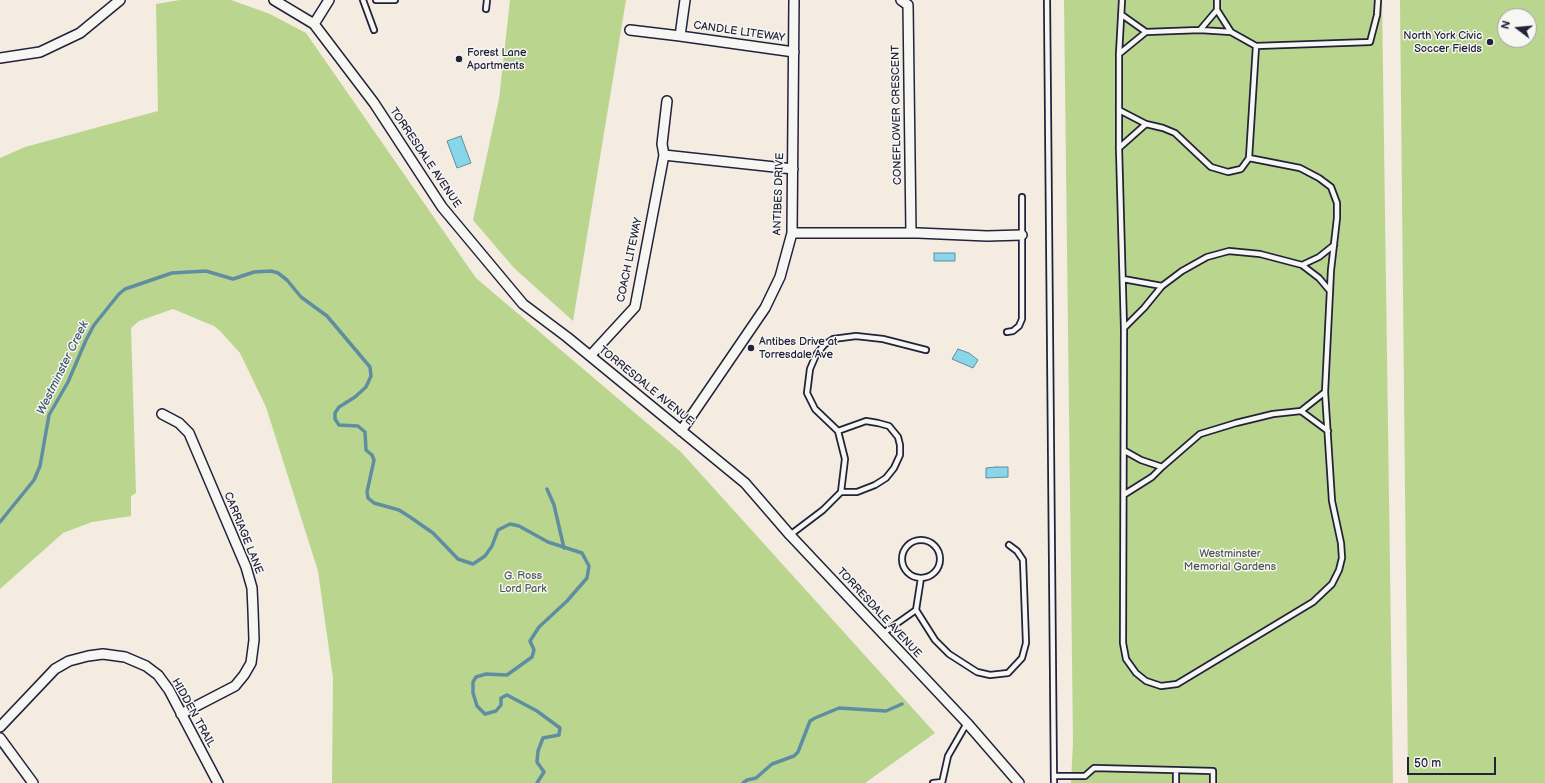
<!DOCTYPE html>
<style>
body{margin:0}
#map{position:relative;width:1545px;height:783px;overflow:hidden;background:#f4ebe1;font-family:"Balsamiq Sans",sans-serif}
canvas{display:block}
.north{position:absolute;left:1497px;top:8px;width:40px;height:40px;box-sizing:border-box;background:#f6f6f2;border:1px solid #a1a1a9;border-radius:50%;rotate:286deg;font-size:11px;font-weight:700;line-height:16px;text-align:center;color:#22223b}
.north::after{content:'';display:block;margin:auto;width:14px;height:18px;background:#22223b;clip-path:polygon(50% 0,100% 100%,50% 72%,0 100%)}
.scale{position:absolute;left:1407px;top:757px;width:89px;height:18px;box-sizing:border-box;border:2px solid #22223b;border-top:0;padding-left:5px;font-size:12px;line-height:14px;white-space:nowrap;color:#22223b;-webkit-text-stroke:3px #f6f6f2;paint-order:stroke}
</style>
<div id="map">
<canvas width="1545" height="783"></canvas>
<div class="north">N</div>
<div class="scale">50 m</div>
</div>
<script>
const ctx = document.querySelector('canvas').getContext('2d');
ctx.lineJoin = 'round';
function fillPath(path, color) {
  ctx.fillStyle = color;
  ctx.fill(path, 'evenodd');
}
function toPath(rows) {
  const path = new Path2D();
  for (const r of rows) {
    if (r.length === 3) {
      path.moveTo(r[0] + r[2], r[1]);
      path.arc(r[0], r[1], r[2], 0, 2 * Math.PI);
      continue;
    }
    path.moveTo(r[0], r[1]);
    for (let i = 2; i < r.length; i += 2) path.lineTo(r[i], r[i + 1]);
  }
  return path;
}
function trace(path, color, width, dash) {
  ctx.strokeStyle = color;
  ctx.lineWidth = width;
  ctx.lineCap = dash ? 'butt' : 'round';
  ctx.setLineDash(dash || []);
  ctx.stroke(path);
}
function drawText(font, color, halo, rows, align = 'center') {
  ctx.font = font + ' "Balsamiq Sans",sans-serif';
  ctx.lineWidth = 3;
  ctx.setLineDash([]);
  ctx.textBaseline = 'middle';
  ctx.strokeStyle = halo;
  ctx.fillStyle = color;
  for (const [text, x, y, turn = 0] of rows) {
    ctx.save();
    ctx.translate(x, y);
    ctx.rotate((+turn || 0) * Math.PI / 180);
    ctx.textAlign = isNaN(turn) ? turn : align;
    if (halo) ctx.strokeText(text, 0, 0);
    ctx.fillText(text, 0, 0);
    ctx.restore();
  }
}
const green = toPath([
 [180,0,231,0,270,14,306,33,476,278,681,452,935,733,865,783,332,783,333,678,318,571,266,407,240,353,220,331,214,326,173,309,139,321,131,328,136,493,131,496,131,516,92,522,63,533,0,589,0,158,25,147,158,111,156,4],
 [510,0,626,0,573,321,514,268,473,220,499,99],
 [1064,0,1382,0,1393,783,1071,783,1073,742],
 [1400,0,1545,0,1545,783,1408,783],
 [1505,16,1529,16,1529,40,1505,40]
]);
const water = toPath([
 [461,136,471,163,457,168,447,141,461,136],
 [934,253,955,253,955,261,934,261,934,253],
 [958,349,969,353,978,360,973,368,952,359,958,349],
 [996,467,1008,467,1008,477,986,478,986,468,996,467]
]);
const stream = toPath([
 [547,489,554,505,564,548],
 [0,522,34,480,40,466,49,415,68,382,86,340,94,325,119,294,125,289,172,273,206,271,233,279,254,272,271,271,278,273,287,280,301,297,327,316,370,367,371,376,366,387,355,397,339,407,335,413,335,419,339,425,358,426,365,432,366,450,372,455,374,460,367,492,368,498,374,503,399,510,410,517,433,533,458,559,473,564,485,556,492,546,498,530,510,524,519,526,548,542,582,553,589,566,587,578,567,601,539,627,530,641,534,650,532,657,507,675,486,674,476,677,473,682,473,693,477,706,485,714,496,711,501,705,501,698,507,695,537,711,560,728,559,735,543,738,538,751,537,762,544,772,537,783],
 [743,783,747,780,756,778,772,764,794,756,798,752,810,721,815,718,839,708,886,711,902,704]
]);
const service = toPath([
 [363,0,374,30],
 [376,0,395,0],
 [1047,0,1054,783],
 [1217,0,1217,10,1231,32,1256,46,1249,158],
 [486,9,487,0],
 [1122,15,1146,32],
 [1200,30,1217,10],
 [1256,46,1370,42,1377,15,1378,0],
 [1119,54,1146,32,1200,30,1231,32],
 [1119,110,1146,124,1163,128,1175,133,1211,167,1228,172,1241,169,1249,158,1300,168,1319,178,1331,187,1337,203,1337,218,1331,270,1325,392,1332,501,1341,543,1342,558,1339,570,1332,584,1313,602,1177,684,1161,686,1146,681,1136,673,1126,659,1123,643,1124,328,1119,148,1119,54,1122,0],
 [1119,148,1146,124],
 [1302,265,1319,257,1334,245],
 [1123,279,1162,286],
 [1124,328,1144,308,1162,286,1182,271,1207,257,1229,251,1260,254,1302,265,1319,278,1330,291],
 [1007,332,1013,331,1019,326,1022,319,1022,197],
 [1301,411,1328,431],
 [838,431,866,421,878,423,889,426,898,437,900,445,900,455,894,468,886,478,875,485,857,492,841,492],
 [1125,451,1141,460,1162,467,1200,434,1236,423,1273,414,1301,411,1325,392],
 [1125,494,1152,477,1162,467],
 [790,535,823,510,841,492,845,459,838,431,815,409,807,393,810,369,816,355,824,345,833,339,856,336,883,339,926,350],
 [921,559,19],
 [916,610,935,640,949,654,977,672,990,675,1008,673,1022,658,1026,643,1023,560,1017,551,1009,545],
 [882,634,916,610,921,578],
 [1054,776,1085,776,1094,768,1213,771,1213,783],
 [933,783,942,782],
 [942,783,948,756,967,723],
 [1176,783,1176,770]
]);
const minor = toPath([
 [274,0,314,24,374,103,442,207,523,304,567,337,745,483,790,535,967,723,1019,783],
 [685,0,680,36,794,52],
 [901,0,908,5,911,233],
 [314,24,329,0],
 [630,30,680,36],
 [0,58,40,52,80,33,120,0],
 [664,155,662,144,667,101],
 [792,233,918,233,987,236,1022,235],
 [590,356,635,307,664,155,793,169],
 [162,414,179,423,189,433,246,567,252,588,253,610,254,640,251,663,244,675,235,686,181,714],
 [681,431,765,308,780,277,792,233,794,0],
 [0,727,55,669,69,661,88,656,103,654,125,657,146,666,158,675,169,690,218,783],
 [0,738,33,783]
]);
const markers = [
 [1490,42,4,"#22223b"],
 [459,59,4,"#22223b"],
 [751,348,4,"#22223b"]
];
const streetNames = [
 ["CANDLE LITEWAY",739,32,8],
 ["CONEFLOWER CRESCENT",897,115,-91],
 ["TORRESDALE AVENUE",425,158,56],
 ["ANTIBES DRIVE",779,194,-88],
 ["COACH LITEWAY",630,260,-78],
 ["TORRESDALE AVENUE",646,386,39],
 ["CARRIAGE LANE",243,533,68],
 ["TORRESDALE AVENUE",879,613,47],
 ["HIDDEN TRAIL",193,713,61]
];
const poiNames = [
 ["North York Civic",1482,36,"right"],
 ["Soccer Fields",1482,49,"right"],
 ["Forest Lane",467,53],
 ["Apartments",467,66],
 ["Antibes Drive at",759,342],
 ["Torresdale Ave",759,355]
];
const parkNames = [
 ["Westminster",1230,554],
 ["Memorial Gardens",1230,567],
 ["G. Ross",523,576],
 ["Lord Park",523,589]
];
const waterNames = [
 ["Westminster Creek",63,368,-64]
];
fillPath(green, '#bad68e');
fillPath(water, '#88d6e7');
trace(water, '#5f8ea2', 1);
trace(stream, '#5f8ea2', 3.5);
trace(service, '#22223b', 8);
trace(minor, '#22223b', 12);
trace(service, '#f6f6f2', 4.5);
trace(minor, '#f6f6f2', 9);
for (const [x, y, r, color] of markers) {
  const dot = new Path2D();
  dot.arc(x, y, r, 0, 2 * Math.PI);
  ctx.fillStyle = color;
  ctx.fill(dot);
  trace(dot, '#f6f6f2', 1.5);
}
drawText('11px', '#22223b', '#f6f6f2', streetNames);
drawText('11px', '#22223b', '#f6f6f2', poiNames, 'left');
drawText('11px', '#505854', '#f6f6f2', parkNames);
drawText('italic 12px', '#41586f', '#f6f6f2', waterNames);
</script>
